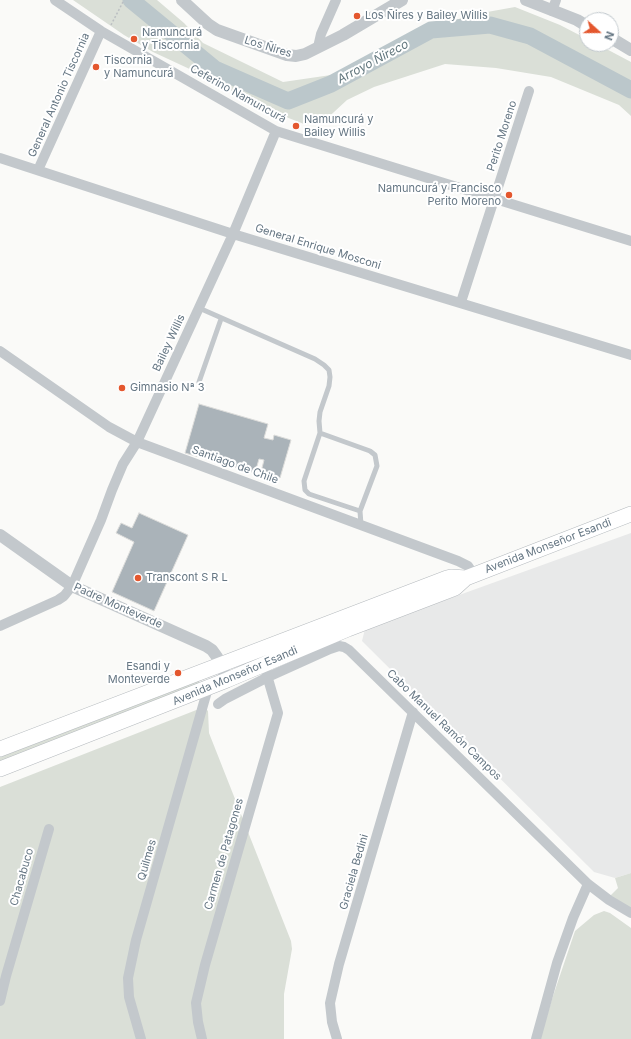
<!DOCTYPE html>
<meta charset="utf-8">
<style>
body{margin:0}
#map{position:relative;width:631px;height:1039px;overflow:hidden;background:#fafaf8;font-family:Inter,sans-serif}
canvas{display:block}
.north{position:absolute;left:579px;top:12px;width:40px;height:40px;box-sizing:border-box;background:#fff;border:1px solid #c1c8cd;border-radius:50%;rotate:111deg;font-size:11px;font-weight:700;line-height:16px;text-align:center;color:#657683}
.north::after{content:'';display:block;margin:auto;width:14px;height:18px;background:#e4572e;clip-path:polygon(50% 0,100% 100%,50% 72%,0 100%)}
</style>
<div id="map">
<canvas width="631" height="1039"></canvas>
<div class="north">N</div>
</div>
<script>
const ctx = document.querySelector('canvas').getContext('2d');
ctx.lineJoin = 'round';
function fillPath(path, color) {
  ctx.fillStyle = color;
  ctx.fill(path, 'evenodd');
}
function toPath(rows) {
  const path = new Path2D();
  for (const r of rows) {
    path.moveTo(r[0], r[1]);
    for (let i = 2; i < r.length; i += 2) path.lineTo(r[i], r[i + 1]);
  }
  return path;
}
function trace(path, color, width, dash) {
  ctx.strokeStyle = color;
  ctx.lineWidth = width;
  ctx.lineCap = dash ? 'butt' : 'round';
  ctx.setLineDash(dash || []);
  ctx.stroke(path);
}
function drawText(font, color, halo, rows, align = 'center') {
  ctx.font = font + ' Inter,sans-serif';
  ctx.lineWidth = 4;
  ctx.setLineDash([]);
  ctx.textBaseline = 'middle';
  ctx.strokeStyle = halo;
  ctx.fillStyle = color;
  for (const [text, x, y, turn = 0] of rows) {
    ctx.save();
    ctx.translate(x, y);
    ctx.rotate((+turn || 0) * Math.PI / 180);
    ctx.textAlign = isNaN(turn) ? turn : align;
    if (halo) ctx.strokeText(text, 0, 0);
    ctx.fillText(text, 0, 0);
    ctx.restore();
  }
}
const built = toPath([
 [631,533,631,873,615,878,594,872,362,641,365,629]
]);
const green = toPath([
 [73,0,157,0,184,23,203,43,283,82,331,75,375,61,465,16,515,7,560,25,587,39,587,44,597,44,631,62,631,116,619,105,551,77,496,68,445,64,374,87,347,100,321,124,304,124,255,105,209,78,153,52,124,35],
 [199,681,201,687,0,764,0,757],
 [204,707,208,711,209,733,291,941,292,949,284,994,284,1039,0,1039,0,787],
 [631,873,631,910,610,896,618,888,615,878],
 [604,911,610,913,631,928,631,1039,540,1039,552,999,575,931,594,915]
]);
const river = toPath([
 [131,0,215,69,288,101,331,84,431,30,490,25,530,36,631,90]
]);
const building = toPath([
 [199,404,268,424,264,438,273,440,274,435,291,440,280,478,261,472,264,460,259,459,255,473,185,453,199,404],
 [139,513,188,535,154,611,112,592,134,542,116,533,121,523,132,528,139,513]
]);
const path = toPath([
 [111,25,124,0]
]);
const service = toPath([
 [199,308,315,359,324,365,329,370,330,377,329,386,320,412,319,421,320,433,304,481,305,490,309,494,360,511],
 [199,382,221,319],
 [320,433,370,451,375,455,377,466,360,511,361,525]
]);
const minor = toPath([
 [55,0,101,31,276,131,631,241],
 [552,11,556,0],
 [318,47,321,34,336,0],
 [0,158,233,234,631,355],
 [38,170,101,31],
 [461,302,529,91],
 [0,351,109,427,137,442,458,561,468,566,474,575],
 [0,626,58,600,64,596,72,586,101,520,112,490,123,464,137,442,233,234,276,131],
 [218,704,225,699,268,677,330,649,339,646,344,647,349,650,588,884,609,900,631,913],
 [0,1001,6,976,49,829],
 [141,1039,129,997,128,978,136,940,208,688],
 [202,1039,198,1022,196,1003,205,965,278,713,266,672],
 [337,1039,332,1022,330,1003,339,964,413,712],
 [536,1039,557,963,573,918,588,884]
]);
const tertiary = toPath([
 [182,0,208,24,217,30,287,55,296,56,305,54,343,35,402,0],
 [526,0,577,20,587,26],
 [611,38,631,50],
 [0,535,72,586,206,646,212,650,217,657,227,680]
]);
const primary = toPath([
 [0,749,447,578,451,577,466,578],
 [0,769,227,680,348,629,450,590,455,588,466,578,631,514]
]);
const markers = [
 [357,16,4,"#e4572e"],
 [134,39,4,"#e4572e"],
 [96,67,4,"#e4572e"],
 [296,126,4,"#e4572e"],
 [509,195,4,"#e4572e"],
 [122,388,4,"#e4572e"],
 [138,578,4,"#e4572e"],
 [178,673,4,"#e4572e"]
];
const poiNames = [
 ["Los Ñires y Bailey Willis",365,16],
 ["Namuncurá",142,33],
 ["y Tiscornia",142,46],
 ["Tiscornia",104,61],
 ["y Namuncurá",104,74],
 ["Namuncurá y",304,120],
 ["Bailey Willis",304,133],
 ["Namuncurá y Francisco",501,189,"right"],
 ["Perito Moreno",501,202,"right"],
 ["Gimnasio Nª 3",130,388],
 ["Transcont S R L",146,578],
 ["Esandi y",170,667,"right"],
 ["Monteverde",170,680,"right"]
];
const streetNames = [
 ["Los Ñires",268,47,17],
 ["Ceferino Namuncurá",238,94,29],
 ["General Antonio Tiscornia",59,95,-66],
 ["Perito Moreno",502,136,-72],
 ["General Enrique Mosconi",318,247,17],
 ["Bailey Willis",169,343,-65],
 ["Santiago de Chile",235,465,20],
 ["Avenida Monseñor Esandi",548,546,-21],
 ["Padre Monteverde",118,606,24],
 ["Avenida Monseñor Esandi",235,676,-23],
 ["Cabo Manuel Ramón Campos",444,725,44],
 ["Carmen de Patagones",224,854,-74],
 ["Quilmes",147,860,-74],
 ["Graciela Bedini",354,872,-74],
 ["Chacabuco",22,877,-74]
];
const waterNames = [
 ["Arroyo Ñireco",373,62,-28]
];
fillPath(built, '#e8e9e9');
fillPath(green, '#dadfd7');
trace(river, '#bbc7cb', 17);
fillPath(building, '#aab3b9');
trace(building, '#dcdcda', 1);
trace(primary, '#b5babe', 16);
trace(path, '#bbbfc2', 1.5, [2, 2]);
trace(service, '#c3c8cc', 5);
trace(minor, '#c3c8cc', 10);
trace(tertiary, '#c3c8cc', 12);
trace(primary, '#fff', 15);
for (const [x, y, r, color] of markers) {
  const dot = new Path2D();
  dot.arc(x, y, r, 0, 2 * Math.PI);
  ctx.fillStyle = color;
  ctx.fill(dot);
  trace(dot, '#fff', 1.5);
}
drawText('11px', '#657683', '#fff', poiNames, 'left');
drawText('11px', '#657683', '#fff', streetNames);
drawText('italic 12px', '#60757c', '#fff', waterNames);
</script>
